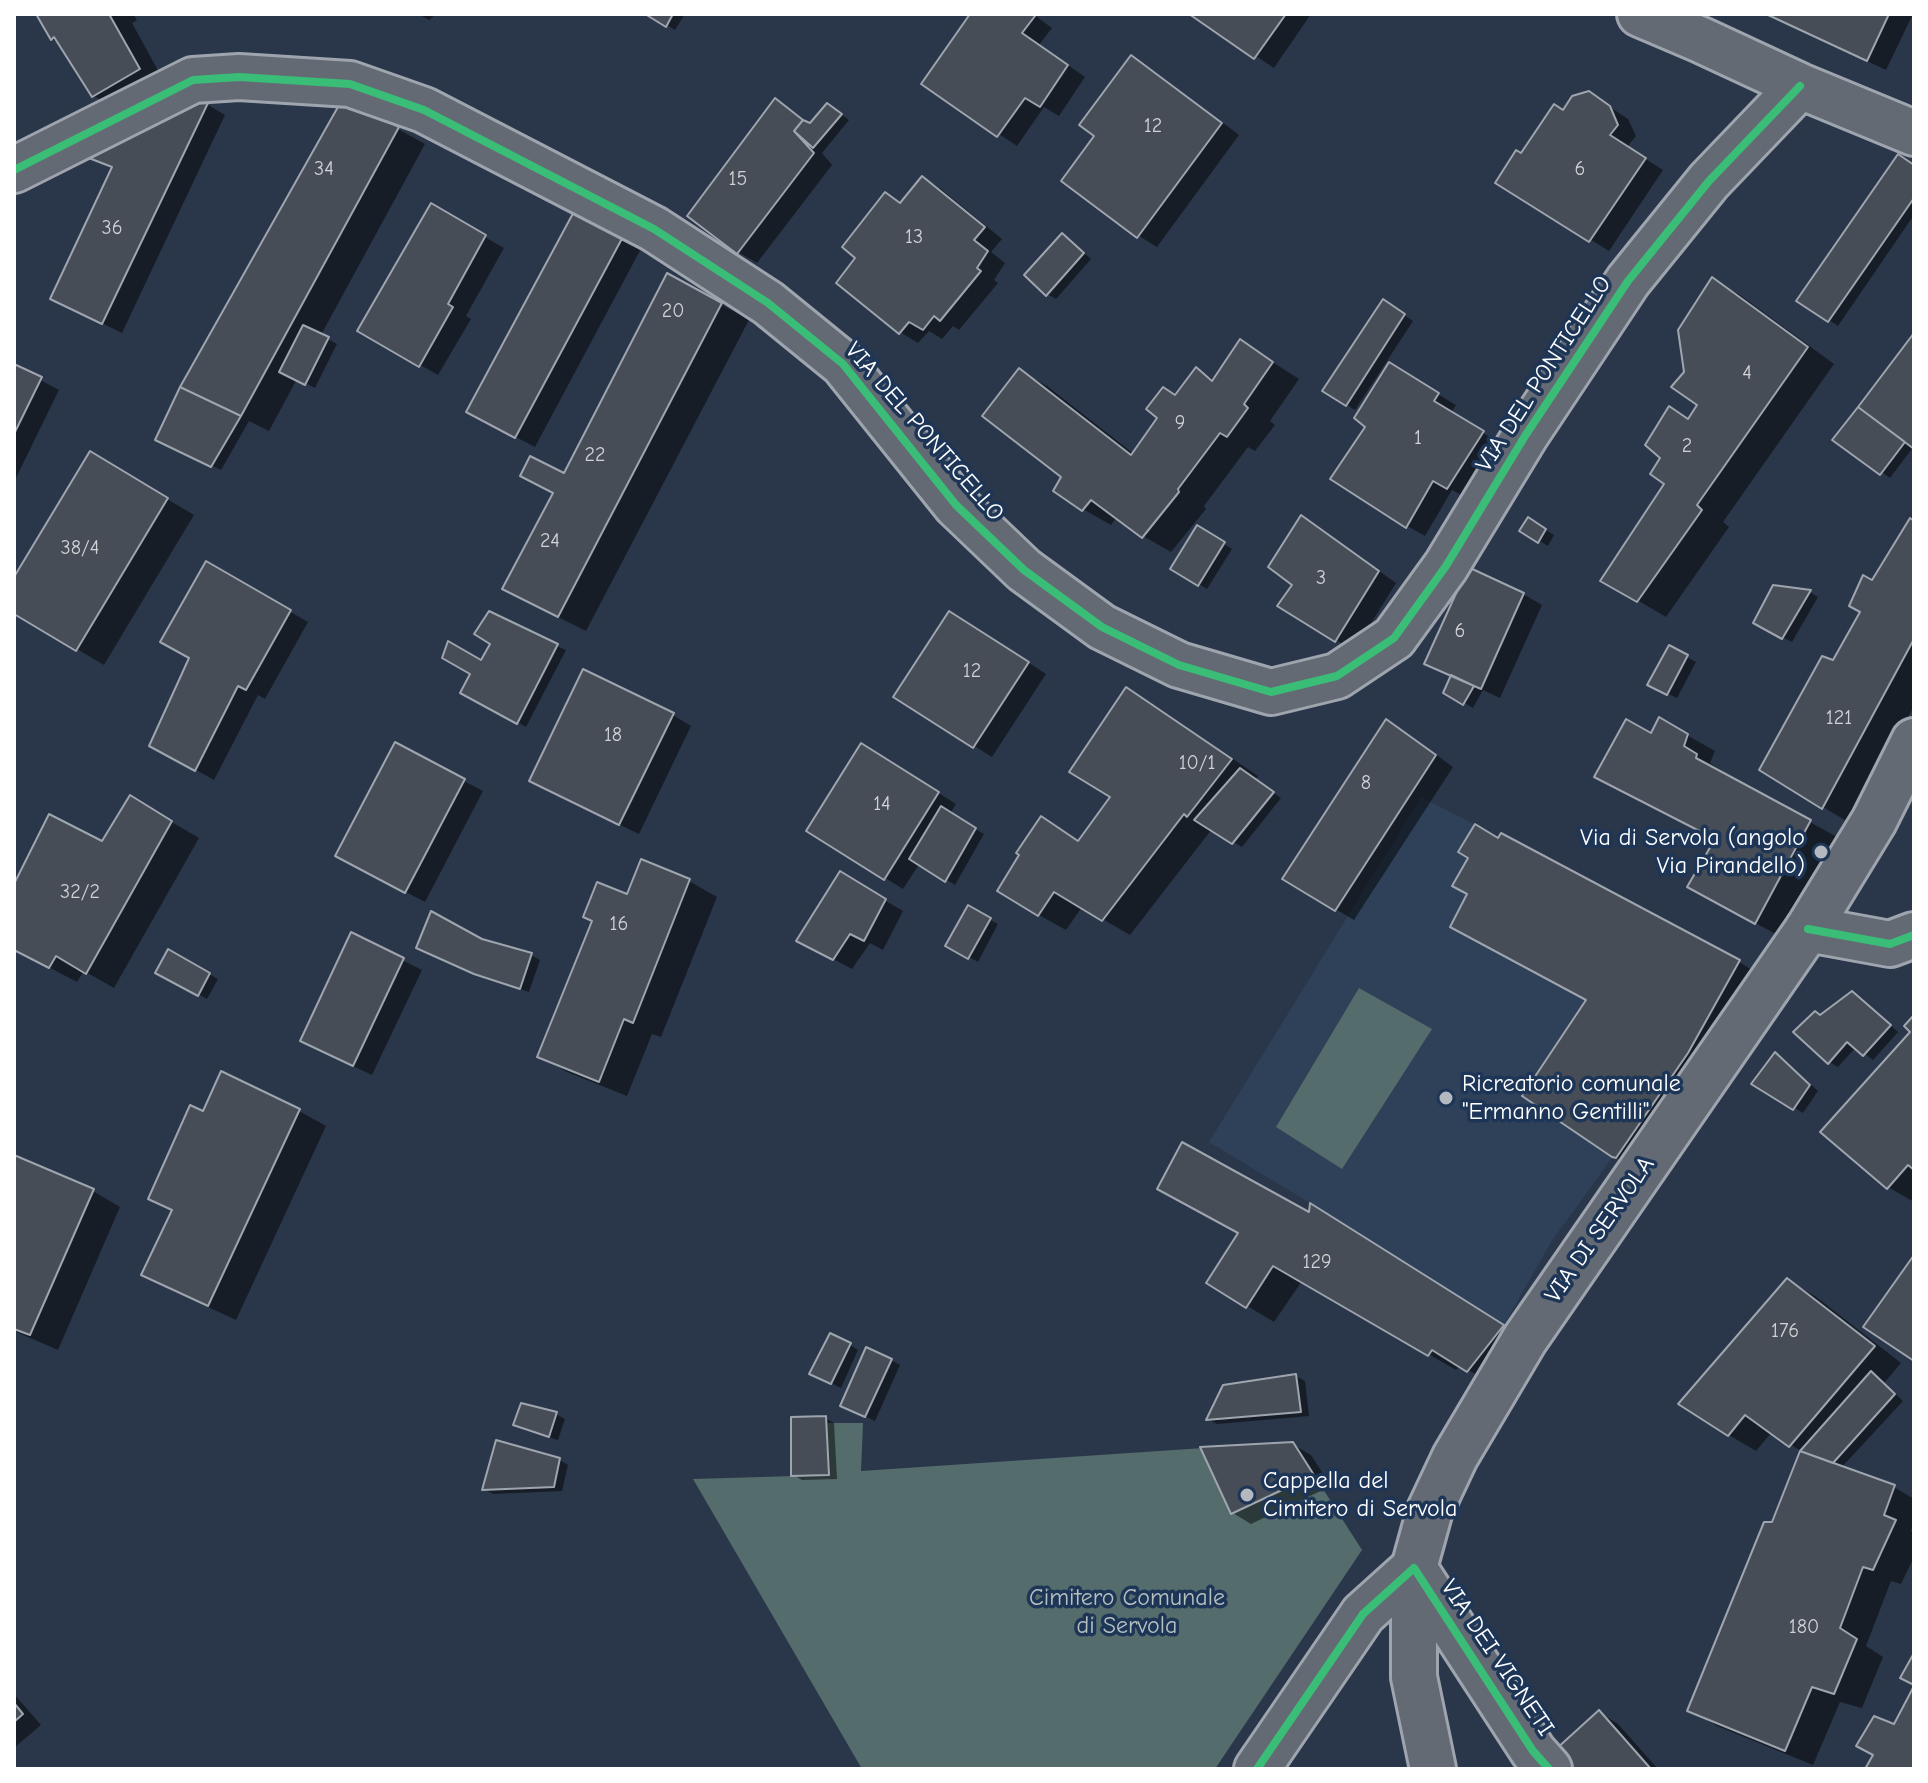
<!DOCTYPE html>
<style>
body{margin:0}
#map{position:relative;width:1928px;height:1783px;overflow:hidden;background:#2a374a;font-family:"Comic Neue",sans-serif}
canvas{display:block}
.frame{position:absolute;inset:0;border:16px solid #fff;pointer-events:none}
</style>
<div id="map">
<canvas width="1928" height="1783"></canvas>
<div class="frame"></div>
</div>
<script>
const ctx = document.querySelector('canvas').getContext('2d');
ctx.lineJoin = 'round';
function fillPath(path, color) {
  ctx.fillStyle = color;
  ctx.fill(path, 'evenodd');
}
function toPath(rows) {
  const path = new Path2D();
  for (const r of rows) {
    path.moveTo(r[0], r[1]);
    for (let i = 2; i < r.length; i += 2) path.lineTo(r[i], r[i + 1]);
  }
  return path;
}
function trace(path, color, width, dash) {
  ctx.strokeStyle = color;
  ctx.lineWidth = width;
  ctx.lineCap = dash ? 'butt' : 'round';
  ctx.setLineDash(dash || []);
  ctx.stroke(path);
}
function drawText(font, color, halo, rows, align = 'center') {
  ctx.font = font + ' "Comic Neue",sans-serif';
  ctx.lineWidth = 7;
  ctx.setLineDash([]);
  ctx.textBaseline = 'middle';
  ctx.strokeStyle = halo;
  ctx.fillStyle = color;
  for (const [text, x, y, turn = 0] of rows) {
    ctx.save();
    ctx.translate(x, y);
    ctx.rotate((+turn || 0) * Math.PI / 180);
    ctx.textAlign = isNaN(turn) ? turn : align;
    if (halo) ctx.strokeText(text, 0, 0);
    ctx.fillText(text, 0, 0);
    ctx.restore();
  }
}
const built = toPath([
 [1421,797,1740,960,1688,1053,1551,1242,1504,1325,1310,1203,1209,1142]
]);
const green = toPath([
 [1359,988,1432,1029,1342,1169,1276,1127],
 [827,1423,863,1423,861,1471,1293,1442,1362,1550,1215,1769,862,1769,693,1479,829,1475]
]);
const shadow = toPath([
 [38,14,133,14,137,20,132,23,166,85,122,112,94,96,61,44,52,39],
 [418,14,436,14,429,20],
 [649,14,685,14,675,30],
 [973,14,1033,14,1052,28,1039,45,1085,77,1059,116,1044,107,1017,146,924,84],
 [1192,14,1311,14,1274,68],
 [1766,14,1913,14,1886,70],
 [1132,57,1150,68,1239,135,1157,247,1139,236,1064,181,1097,136],
 [1589,93,1628,119,1636,136,1627,147,1663,170,1609,251,1498,182,1564,112],
 [200,100,225,115,122,333,71,308,113,169,85,155],
 [776,101,811,125,836,110,849,120,822,153,832,165,757,263,738,252,689,215],
 [398,129,425,144,321,335,337,344,315,388,297,379,269,431,249,421,221,470,166,444],
 [1914,167,1914,215,1838,326,1799,300],
 [923,178,941,189,1002,239,991,252,1005,263,994,280,998,283,959,330,953,326,942,339,929,331,918,343,900,332],
 [431,206,504,248,466,316,471,319,438,375,360,331],
 [578,209,643,245,535,447,487,422],
 [1062,236,1071,241,1091,259,1056,299,1047,294],
 [668,275,749,320,586,631,532,604,564,476],
 [1713,280,1740,295,1834,364,1723,522,1729,527,1666,617,1603,580,1667,484,1690,420,1700,405,1686,372],
 [1392,307,1413,321,1355,410,1347,405],
 [1914,337,1914,446,1890,478,1835,439],
 [1241,342,1299,379,1270,421,1275,425,1255,451,1248,447,1204,506,1206,509,1171,552,1143,536,1117,517,1111,525,1083,509,1063,477,1019,371,1047,386,1134,454,1197,370,1215,380],
 [1389,365,1456,405,1451,413,1501,444,1467,498,1452,490,1425,536,1407,526,1367,426],
 [14,366,59,390,14,482],
 [91,454,194,515,104,665,14,612,14,581],
 [1302,518,1320,528,1396,583,1354,651,1280,606,1295,584],
 [1529,520,1554,535,1548,546,1522,530],
 [1914,523,1914,706,1850,823,1823,807,1863,612,1873,583],
 [1198,528,1232,549,1207,589,1173,568],
 [207,564,308,622,265,699,258,695,214,780,151,745,191,658],
 [1469,570,1523,594,1542,605,1500,698,1483,690,1473,708,1446,692,1453,677,1427,663],
 [1775,587,1810,592,1818,597,1792,642,1755,623],
 [969,624,1046,674,992,757,896,697],
 [557,646,566,650,526,727,463,692,481,663],
 [1670,648,1696,662,1677,698,1658,689],
 [1127,689,1154,705,1258,776,1255,780,1281,798,1242,847,1212,829,1130,935,1082,907,1066,930,1039,915,1042,819,1080,842,1113,796],
 [673,715,691,726,639,834,550,791],
 [1660,720,1715,751,1710,763,1724,772,1723,774,1837,837,1783,938,1717,902,1717,839,1652,735],
 [1386,722,1405,732,1453,767,1354,920,1285,879],
 [396,745,483,791,425,902,356,866],
 [880,756,956,804,950,814,984,834,955,885,920,863,903,889,808,830],
 [131,798,199,838,114,988,84,971,77,982,14,949,14,889,103,843],
 [642,861,689,881,717,897,661,1037,652,1034,627,1096,567,1072,540,1056,628,896],
 [840,874,903,911,883,950,870,943,852,969,818,951],
 [968,908,998,924,978,962,948,945],
 [352,935,422,970,372,1075,321,1051],
 [481,940,531,955,540,960,529,992,485,978,427,952],
 [169,952,218,979,207,999,158,972],
 [1739,962,1766,978,1642,1172,1613,1156,1588,1000],
 [1861,999,1898,1032,1873,1060,1856,1047,1838,1067,1829,1062,1821,1016],
 [1914,1018,1914,1202,1888,1187],
 [1776,1055,1784,1060,1818,1091,1803,1113,1754,1083],
 [299,1111,326,1126,236,1320,171,1290,144,1274,173,1211,151,1198],
 [14,1157,93,1191,120,1207,58,1350,14,1331],
 [1311,1215,1338,1221,1530,1342,1496,1386,1460,1365,1456,1370,1302,1281,1274,1322,1209,1283],
 [1787,1280,1815,1296,1901,1363,1884,1383,1903,1401,1841,1468,1894,1487,1914,1499,1914,1523,1911,1531,1914,1533,1914,1557,1901,1584,1891,1581,1866,1646,1883,1657,1862,1708,1840,1702,1813,1765,1717,1726,1690,1710,1774,1525,1802,1452,1772,1432,1756,1451,1729,1435],
 [850,1345,858,1350,841,1388,821,1378],
 [891,1360,900,1365,875,1421,852,1410],
 [1296,1376,1305,1381,1309,1416,1217,1424,1209,1420],
 [556,1414,565,1419,558,1440,524,1430,515,1425],
 [825,1418,834,1423,837,1479,802,1480,793,1475],
 [498,1443,560,1460,568,1465,562,1491,493,1494,484,1489],
 [1292,1444,1311,1455,1331,1486,1251,1524,1233,1513],
 [14,1694,41,1725,14,1748],
 [1600,1713,1618,1724,1658,1769,1575,1769]
]);
const building = toPath([
 [36,14,109,14,140,69,92,97,54,37,51,40,36,14],
 [645,14,673,14,666,27,645,14],
 [970,14,1033,14,1035,16,1022,33,1068,65,1040,107,1025,98,997,137,921,84,970,14],
 [1189,14,1286,14,1254,59,1189,14],
 [1766,14,1889,14,1867,61,1766,14],
 [1131,55,1222,123,1137,238,1061,181,1094,136,1079,125,1131,55],
 [1589,91,1610,106,1618,125,1610,135,1646,158,1589,242,1495,183,1516,150,1521,153,1554,104,1563,110,1572,96,1589,91],
 [200,98,208,103,102,324,50,299,112,167,81,155,200,98],
 [343,98,399,127,241,416,180,387,343,98],
 [775,98,803,120,794,131,814,153,737,254,687,216,775,98],
 [827,103,842,114,813,148,794,131,803,120,810,123,827,103],
 [1898,154,1914,165,1914,198,1828,322,1796,301,1898,154],
 [922,176,985,227,974,240,988,251,977,268,981,271,940,321,934,316,923,330,909,322,899,334,836,283,855,258,842,247,885,192,900,203,922,176],
 [431,203,486,235,448,304,453,307,419,367,357,331,431,203],
 [577,206,625,233,515,438,466,412,577,206],
 [1062,233,1084,253,1046,296,1024,275,1062,233],
 [667,273,722,303,558,617,502,589,553,493,520,476,530,456,564,473,667,273],
 [1712,277,1808,347,1697,505,1702,510,1637,602,1600,581,1664,484,1650,474,1660,458,1645,445,1669,406,1688,419,1697,405,1671,387,1684,372,1678,330,1712,277],
 [1383,299,1405,314,1346,406,1322,391,1383,299],
 [303,325,329,337,305,385,279,372,303,325],
 [1914,333,1914,449,1858,407,1914,333],
 [1240,339,1273,362,1244,404,1248,408,1227,437,1220,433,1178,489,1179,492,1142,538,1091,500,1082,511,1053,491,1061,477,982,416,1019,368,1131,455,1157,418,1146,409,1163,387,1175,395,1196,367,1212,381,1240,339],
 [1389,362,1439,393,1434,401,1484,431,1447,489,1433,481,1406,528,1330,479,1365,427,1354,418,1389,362],
 [14,364,42,377,14,434,14,364],
 [180,387,241,416,211,467,155,440,180,387],
 [1858,407,1905,442,1880,475,1832,440,1858,407],
 [90,451,168,498,76,651,14,614,14,577,90,451],
 [1301,515,1379,571,1335,642,1277,606,1292,585,1268,567,1301,515],
 [1528,517,1546,529,1538,543,1519,531,1528,517],
 [1910,518,1914,521,1914,639,1822,809,1759,770,1822,656,1833,660,1860,612,1849,606,1863,575,1872,580,1910,518],
 [1197,525,1225,542,1198,586,1170,569,1197,525],
 [206,561,291,610,246,690,238,686,195,771,149,746,189,658,160,642,206,561],
 [1468,567,1524,593,1481,689,1424,664,1468,567],
 [1773,585,1811,590,1782,639,1753,623,1773,585],
 [489,611,558,644,517,724,460,693,470,674,442,658,448,641,481,660,490,644,474,634,489,611],
 [949,611,1029,662,973,748,893,697,949,611],
 [1669,645,1688,655,1667,695,1647,685,1669,645],
 [583,669,674,713,619,825,529,781,583,669],
 [1451,675,1474,686,1463,705,1443,693,1451,675],
 [1126,687,1232,759,1187,817,1184,814,1102,921,1054,892,1038,916,997,891,1019,855,1016,853,1041,816,1078,841,1110,797,1069,772,1126,687],
 [1659,717,1688,734,1684,746,1697,754,1696,758,1811,820,1755,924,1687,887,1715,839,1594,777,1626,719,1651,733,1659,717],
 [1386,719,1436,755,1335,911,1282,879,1386,719],
 [395,742,465,779,405,893,335,856,395,742],
 [861,743,939,792,884,880,806,831,861,743],
 [1240,768,1274,792,1232,844,1194,820,1240,768],
 [130,795,172,821,86,974,56,956,49,968,14,950,14,884,49,814,102,841,130,795],
 [941,806,976,828,945,882,909,859,941,806],
 [1475,824,1498,838,1501,833,1740,960,1688,1053,1616,1158,1612,1157,1522,1096,1586,1000,1450,927,1467,894,1452,886,1468,858,1458,852,1475,824],
 [641,859,690,879,633,1023,624,1019,599,1082,537,1057,592,921,583,917,597,882,627,894,641,859],
 [840,871,886,899,864,941,850,934,833,960,796,941,840,871],
 [968,905,991,918,968,959,945,946,968,905],
 [431,911,482,939,532,953,520,989,474,974,416,948,431,911],
 [351,932,404,958,353,1066,300,1041,351,932],
 [168,949,210,973,198,996,155,973,168,949],
 [1852,991,1891,1025,1863,1056,1847,1042,1828,1064,1793,1032,1815,1011,1820,1015,1852,991],
 [1914,1015,1914,1170,1908,1165,1887,1189,1820,1132,1910,1032,1904,1026,1914,1015],
 [1775,1052,1810,1085,1793,1110,1751,1084,1775,1052],
 [221,1071,300,1109,208,1306,141,1275,172,1210,148,1199,190,1105,203,1111,221,1071],
 [1182,1142,1309,1212,1310,1203,1504,1325,1467,1372,1432,1350,1428,1356,1273,1266,1246,1308,1206,1283,1238,1233,1157,1189,1182,1142],
 [14,1155,94,1189,30,1335,14,1329,14,1155],
 [1914,1255,1914,1361,1863,1327,1914,1255],
 [1787,1278,1875,1346,1789,1447,1745,1415,1728,1436,1678,1404,1787,1278],
 [830,1333,851,1343,831,1384,809,1374,830,1333],
 [866,1347,892,1359,865,1417,840,1406,866,1347],
 [1871,1371,1895,1394,1833,1463,1800,1451,1871,1371],
 [1296,1374,1301,1412,1206,1420,1223,1385,1296,1374],
 [521,1403,557,1412,549,1437,513,1425,521,1403],
 [826,1416,829,1475,791,1476,791,1417,826,1416],
 [496,1440,560,1458,554,1487,482,1490,496,1440],
 [1293,1442,1314,1475,1231,1514,1200,1447,1293,1442],
 [1800,1451,1895,1485,1884,1515,1896,1520,1873,1570,1863,1567,1840,1628,1857,1639,1834,1694,1812,1687,1785,1751,1687,1711,1764,1522,1772,1522,1800,1451],
 [1914,1653,1914,1685,1900,1678,1914,1653],
 [1914,1686,1914,1769,1865,1769,1873,1755,1856,1746,1874,1716,1894,1724,1914,1686],
 [14,1703,23,1714,14,1722,14,1703],
 [1599,1710,1651,1769,1572,1769,1555,1750,1599,1710]
]);
const minor = toPath([
 [1640,14,1701,40,1800,86,1914,133],
 [14,170,193,80,239,77,350,84,424,110,654,229,768,303,843,364,956,505,1024,570,1102,627,1179,665,1271,692,1337,676,1394,638,1446,566,1525,436,1628,281,1709,181,1800,86],
 [1808,929,1890,944,1914,935],
 [1257,1769,1363,1614,1414,1568,1533,1751,1549,1769]
]);
const major = toPath([
 [1433,1769,1414,1677,1414,1568,1430,1510,1455,1457,1525,1339,1808,929,1874,821,1914,741]
]);
const cycleway = toPath([
 [14,170,193,80,239,77,350,84,424,110,654,229,768,303,843,364,956,505,1024,570,1102,627,1179,665,1271,692,1337,676,1394,638,1446,566,1525,436,1628,281,1709,181,1800,86],
 [1808,929,1890,944,1914,935],
 [1257,1769,1363,1614,1414,1568,1533,1751,1549,1769]
]);
const markers = [
 [1821,852,8,"#b4b9c0"],
 [1446,1098,8,"#b4b9c0"],
 [1247,1495,8,"#b4b9c0"]
];
const numberNames = [
 ["12",1153,126],
 ["34",324,169],
 ["6",1580,169],
 ["15",738,179],
 ["36",112,228],
 ["13",914,237],
 ["20",673,311],
 ["4",1747,373],
 ["9",1180,423],
 ["1",1418,438],
 ["2",1687,446],
 ["22",595,455],
 ["24",550,541],
 ["38/4",80,548],
 ["3",1321,578],
 ["6",1460,631],
 ["12",972,671],
 ["121",1839,718],
 ["18",613,735],
 ["10/1",1197,763],
 ["8",1366,783],
 ["14",882,804],
 ["32/2",80,892],
 ["16",619,924],
 ["129",1317,1262],
 ["176",1785,1331],
 ["180",1804,1627]
];
const streetNames = [
 ["VIA DEL PONTICELLO",1544,374,-57],
 ["VIA DEL PONTICELLO",924,432,49],
 ["VIA DI SERVOLA",1600,1230,-55],
 ["VIA DEI VIGNETI",1497,1658,56]
];
const poiNames = [
 ["Via di Servola (angolo",1805,838,"right"],
 ["Via Pirandello)",1805,866,"right"],
 ["Ricreatorio comunale",1462,1084],
 ["\"Ermanno Gentilli\"",1462,1112],
 ["Cappella del",1263,1481],
 ["Cimitero di Servola",1263,1509]
];
const parkNames = [
 ["Cimitero Comunale",1127,1598],
 ["di Servola",1127,1626]
];
fillPath(built, '#2e4159');
fillPath(green, '#546c6b');
fillPath(shadow, '#0007');
fillPath(building, '#464d57');
trace(building, '#9fa5ae', 2);
trace(minor, '#9fa5ae', 50);
trace(major, '#9fa5ae', 50);
trace(minor, '#636a74', 44);
trace(major, '#636a74', 44);
trace(cycleway, '#3abd76', 8);
for (const [x, y, r, color] of markers) {
  const dot = new Path2D();
  dot.arc(x, y, r, 0, 2 * Math.PI);
  ctx.fillStyle = color;
  ctx.fill(dot);
  trace(dot, '#1d3557', 3);
}
drawText('20px', '#d1d2d5', null, numberNames);
drawText('24px', '#fff', '#1d3557', streetNames);
drawText('24px', '#fff', '#1d3557', poiNames, 'left');
drawText('24px', '#b5c0bf', '#1d3557', parkNames);
</script>
